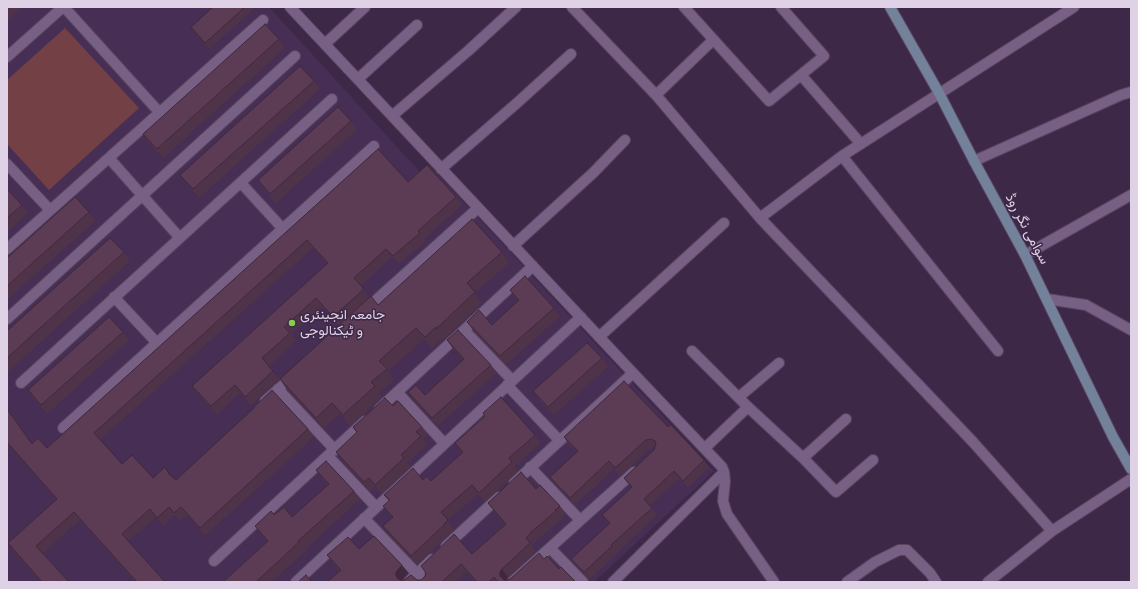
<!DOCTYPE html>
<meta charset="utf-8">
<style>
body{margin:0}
#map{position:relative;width:1138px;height:589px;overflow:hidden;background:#3d2847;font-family:"Fira Sans Condensed",sans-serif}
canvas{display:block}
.frame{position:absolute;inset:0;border:8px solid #dfd2e7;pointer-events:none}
</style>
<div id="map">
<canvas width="1138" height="589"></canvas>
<div class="frame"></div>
</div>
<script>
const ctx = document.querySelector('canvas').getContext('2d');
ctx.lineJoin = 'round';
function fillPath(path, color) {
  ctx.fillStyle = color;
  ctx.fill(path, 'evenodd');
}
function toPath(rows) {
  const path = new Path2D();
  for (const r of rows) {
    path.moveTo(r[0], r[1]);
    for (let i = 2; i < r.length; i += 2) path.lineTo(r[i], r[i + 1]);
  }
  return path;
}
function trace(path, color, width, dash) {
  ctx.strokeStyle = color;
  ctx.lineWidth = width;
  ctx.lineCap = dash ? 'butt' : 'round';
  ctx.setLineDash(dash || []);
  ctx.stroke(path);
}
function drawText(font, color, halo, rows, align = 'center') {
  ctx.font = font + ' "Fira Sans Condensed",Vazirmatn,sans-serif';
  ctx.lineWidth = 3;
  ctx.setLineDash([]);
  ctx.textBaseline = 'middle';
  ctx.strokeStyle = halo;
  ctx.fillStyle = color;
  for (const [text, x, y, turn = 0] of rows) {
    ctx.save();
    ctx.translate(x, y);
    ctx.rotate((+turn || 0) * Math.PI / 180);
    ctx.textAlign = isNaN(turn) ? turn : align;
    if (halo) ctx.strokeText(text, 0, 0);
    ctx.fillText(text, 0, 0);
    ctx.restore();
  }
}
const built = toPath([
 [7,7,269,7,421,173,430,166,714,471,594,582,7,582]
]);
const green = toPath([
 [65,28,139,108,49,190,7,144,7,80]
]);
const street = toPath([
 [64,7,160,113],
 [290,7,633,373,722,467,724,472,725,481,723,501,727,514,774,582],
 [572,7,656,95,760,218,973,442,1052,531],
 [684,7,769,101,824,56,781,7],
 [325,44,365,7],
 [7,57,63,7],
 [801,75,861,144],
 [358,79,417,25],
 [656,95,713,40],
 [392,116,468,51,516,7],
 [842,156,998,351],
 [109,158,180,238],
 [974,161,1121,95,1131,92],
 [7,164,50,210],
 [441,169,517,103,571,54],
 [241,183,283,229],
 [760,218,842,156,1074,7],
 [513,246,593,173,625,140],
 [7,249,263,20],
 [1025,255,1131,195],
 [114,297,157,343],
 [1047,299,1086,305,1131,330],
 [365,310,478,208],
 [7,319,295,56],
 [464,330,512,380],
 [599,337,724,223],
 [692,351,748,407,803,458,836,492,873,460],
 [21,383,332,99],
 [507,385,559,440],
 [278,389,335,450],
 [397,392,444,443],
 [739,397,779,363],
 [265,401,293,376],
 [379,409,533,266],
 [63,428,374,146],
 [705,448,748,407],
 [328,456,376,507],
 [803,458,846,419],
 [530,467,580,520],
 [514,483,633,373],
 [364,518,425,582],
 [446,546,499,497],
 [550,548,583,582],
 [214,561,365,421],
 [296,582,581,317],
 [408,582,432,559],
 [512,582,634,472],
 [613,582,724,472],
 [847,582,875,562,899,550,907,550,930,573,936,582],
 [988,582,1052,531,1131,479]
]);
const secondary = toPath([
 [890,7,939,93,974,161,1025,255,1113,437,1131,469]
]);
const wall = toPath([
 [7,7,23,7,7,21],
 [213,7,256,7,209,49,195,33,191,27],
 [279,39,285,48,163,158,149,143,143,134],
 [314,81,320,89,199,198,186,183,180,175],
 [351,121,357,130,276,203,264,189,258,180],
 [378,149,408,182,456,197,462,205,424,239,426,241,399,264,392,257,361,286,369,297,378,305,502,252,509,263,475,293,482,303,444,339,443,338,432,348,424,339,388,371,394,380,379,393,382,397,350,426,340,414,324,428,287,390,280,379,339,325,322,307,291,334,296,341,269,366,279,379,251,405,240,393,217,415,198,394,192,386,327,264,313,248,100,440,122,464,153,478,169,474,176,480,308,429,314,437,205,536,187,515,180,521,175,515,163,526,156,518,128,541,165,582,135,582,80,520,43,553,69,582,41,582,13,551,8,543,57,500,9,446,7,447,7,409,32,444,47,448],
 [7,189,22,205,28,213,7,232],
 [89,212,95,221,7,300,7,258],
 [124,252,130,261,9,371,7,369,7,331],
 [510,290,554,308,560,316,506,365,473,330,467,322,492,325,518,301],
 [123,332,129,340,47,414,34,399,28,390],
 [447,340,491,365,497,373,438,426,414,401,408,392,425,395,463,360,453,349],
 [602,358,608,367,554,415,539,400,533,391],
 [393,406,422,427,428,435,423,440,427,445,407,463,410,467,381,494,375,486,370,491,342,461,336,452,357,433,353,427],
 [483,413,535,435,541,443,515,466,518,471,485,502,478,494,448,520,454,529,451,532,451,533,417,564,389,535,383,526,392,518,383,506,389,501,384,495,423,480,431,481,462,453,455,443,485,416],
 [668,427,704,460,709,468,688,488,679,479,650,505,657,515,617,553,617,554,589,580,571,559,609,524,602,515,631,487,624,478,654,450,655,447,651,448,620,476,614,469,575,505,555,485,550,477,577,452,569,445,564,437],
 [316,470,354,491,360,499,305,550,306,551,271,582,225,582,267,542,255,526,274,515,292,517,328,485,322,479],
 [536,489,560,506,565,514,561,518,562,519,536,541,536,542,532,546,536,551,508,577,506,580,507,580,510,579,544,559,574,580,576,582,475,582,466,572,456,582,327,582,340,571,333,563,327,555,359,549,408,573,402,580,421,580,472,554,505,524,494,511,488,503]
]);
const shadedWall = toPath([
 [402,565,408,573,402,580,402,582,400,582,396,576,396,572],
 [502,569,508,577,506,580,506,582,500,576,500,572]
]);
const building = toPath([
 [213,7,245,7,205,43,191,27,213,7],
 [265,24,279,39,157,149,143,134,265,24],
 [300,66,314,81,193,189,180,175,300,66],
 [338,107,351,121,270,194,258,180,338,107],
 [378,149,408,182,427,165,456,197,418,231,420,233,393,256,386,249,354,278,364,289,333,317,316,298,284,327,290,333,262,358,273,371,245,397,235,385,211,406,192,386,328,263,307,240,94,433,122,464,132,455,153,478,165,467,169,474,176,480,254,408,254,407,272,390,308,429,200,528,181,507,174,513,169,507,157,518,150,509,122,534,165,582,137,582,74,512,36,546,69,582,42,582,8,543,57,499,7,442,7,409,32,444,38,438,47,448,378,149],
 [7,189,22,205,7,218,7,189],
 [75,197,89,212,7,286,7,258,75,197],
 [472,219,502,252,467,283,475,292,436,329,436,327,425,337,416,328,379,361,387,369,371,382,375,386,343,415,332,403,316,418,280,379,371,296,378,305,472,219],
 [110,238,124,252,7,358,7,331,110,238],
 [525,276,554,308,500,356,467,322,479,310,492,325,519,300,510,290,525,276],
 [109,317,123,332,41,405,28,390,109,317],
 [458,330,491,365,432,418,408,392,416,385,425,395,464,359,447,340,458,330],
 [587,343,602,358,548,407,533,391,587,343],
 [624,381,668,427,671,425,704,460,683,481,674,471,644,499,652,508,611,545,612,546,584,572,571,559,610,523,602,515,632,487,624,478,654,450,656,444,655,441,651,439,646,440,615,468,609,461,570,498,550,477,578,451,564,437,624,381],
 [501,397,535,435,509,458,512,462,479,493,472,485,441,512,448,520,444,524,445,524,411,556,383,526,393,517,383,506,390,500,384,495,413,468,423,480,427,476,431,481,463,452,455,443,485,416,483,413,501,397],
 [385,398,393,406,398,401,422,427,416,432,421,436,401,455,404,458,375,485,369,478,364,482,336,452,357,432,353,427,385,398],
 [326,461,354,491,298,541,299,542,256,582,225,582,224,581,268,541,255,526,271,511,274,515,284,507,292,517,329,484,316,470,326,461],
 [521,472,536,489,540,485,560,506,555,510,556,511,530,533,530,534,526,538,530,543,502,569,500,572,500,576,504,580,507,580,510,579,539,553,544,559,547,556,559,569,561,567,574,580,572,582,498,582,494,577,489,582,477,582,461,564,442,582,327,582,341,570,327,555,348,537,359,549,374,536,402,565,396,572,396,576,398,579,401,580,404,580,411,575,417,580,421,580,425,576,426,573,421,566,454,534,472,554,506,524,488,503,521,472],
 [306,575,312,582,298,582,306,575]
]);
const markers = [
 [292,323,4,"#86cf4b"]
];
const streetNames = [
 ["سوامی نگر روڈ",1027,229,62]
];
const poiNames = [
 ["جامعہ انجینئری",300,315],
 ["و ٹیکنالوجی",300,331]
];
fillPath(built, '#472e54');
fillPath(green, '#724045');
trace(street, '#584661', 12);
trace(secondary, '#584661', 12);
trace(street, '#776084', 10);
trace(secondary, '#74819a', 10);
fillPath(wall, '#4f3349');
fillPath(shadedWall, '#40293c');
fillPath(building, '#5c3b55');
trace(building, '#40293c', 1);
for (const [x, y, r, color] of markers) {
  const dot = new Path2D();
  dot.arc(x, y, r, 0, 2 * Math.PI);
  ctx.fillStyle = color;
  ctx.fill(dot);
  trace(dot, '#3d2847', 1.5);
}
drawText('14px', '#dfd2e7', '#3d2847', streetNames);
drawText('14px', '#dfd2e7', '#3d2847', poiNames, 'left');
</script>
